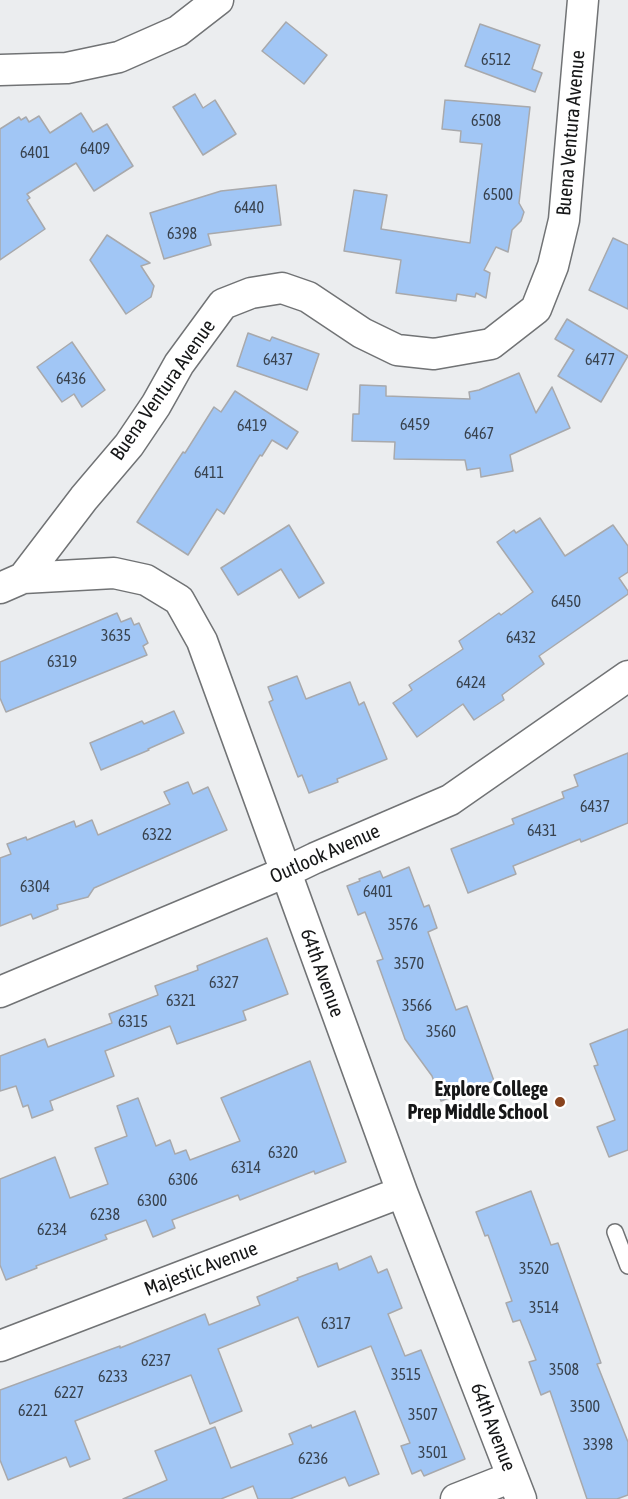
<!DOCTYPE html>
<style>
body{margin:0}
canvas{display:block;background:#ebedef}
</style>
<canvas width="628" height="1499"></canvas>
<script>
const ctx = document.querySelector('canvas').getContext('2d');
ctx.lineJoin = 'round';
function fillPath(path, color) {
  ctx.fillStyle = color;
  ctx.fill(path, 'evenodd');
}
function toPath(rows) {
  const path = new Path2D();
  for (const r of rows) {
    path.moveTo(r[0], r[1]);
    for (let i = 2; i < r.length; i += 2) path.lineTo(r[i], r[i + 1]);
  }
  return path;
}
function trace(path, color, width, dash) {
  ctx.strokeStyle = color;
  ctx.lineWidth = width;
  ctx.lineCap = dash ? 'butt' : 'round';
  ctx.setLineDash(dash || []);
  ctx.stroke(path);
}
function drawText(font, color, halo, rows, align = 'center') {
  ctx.font = font + ' "Asap Condensed",sans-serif';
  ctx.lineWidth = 6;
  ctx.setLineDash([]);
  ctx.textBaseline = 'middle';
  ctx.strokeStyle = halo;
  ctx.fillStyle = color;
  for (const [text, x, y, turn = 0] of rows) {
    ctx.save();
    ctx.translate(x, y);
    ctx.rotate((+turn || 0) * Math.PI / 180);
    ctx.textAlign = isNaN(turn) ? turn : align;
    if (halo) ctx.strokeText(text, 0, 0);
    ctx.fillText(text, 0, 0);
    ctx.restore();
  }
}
const building = toPath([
 [286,22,327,55,304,84,262,51,286,22],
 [480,24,540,45,532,69,542,73,535,92,465,66,480,24],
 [195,94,203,108,215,100,236,134,203,155,173,107,195,94],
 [445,100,530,107,519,203,524,212,521,221,512,230,508,252,496,247,484,270,490,273,486,298,476,293,475,297,457,294,456,301,396,293,401,260,344,251,354,190,387,195,381,229,470,243,482,144,460,142,461,131,442,129,445,100],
 [81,113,93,132,107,124,133,166,94,191,76,163,27,194,30,198,27,200,45,229,0,260,0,129,19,117,21,120,26,117,29,122,39,116,50,133,81,113],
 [276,185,281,225,208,234,211,245,164,259,150,213,221,191,276,185],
 [107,235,150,263,141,266,154,286,151,297,126,314,90,260,107,235],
 [613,238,628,245,628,309,589,290,613,238],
 [567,319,628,356,601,402,558,376,574,350,555,339,567,319],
 [248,333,270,341,272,337,319,354,307,390,237,366,248,333],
 [72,342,105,390,82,407,74,394,62,402,37,367,72,342],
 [519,373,536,413,552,387,570,428,510,455,513,471,481,477,480,468,467,470,465,460,394,459,395,442,352,441,353,414,359,414,360,385,386,386,386,396,470,399,469,392,479,390,519,373],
 [235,391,298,432,287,449,272,440,262,456,260,455,224,514,217,509,188,555,137,522,183,452,185,453,214,407,221,412,235,391],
 [540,518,565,556,613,525,628,546,628,572,619,578,628,591,628,594,539,656,544,664,502,695,504,700,474,720,463,704,417,737,393,703,412,690,409,685,463,649,459,641,499,613,501,615,533,592,497,542,514,530,516,533,540,518],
 [289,525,324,583,299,598,281,569,238,595,221,568,289,525],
 [117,613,121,622,131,618,134,625,139,623,148,643,143,646,147,655,6,712,0,698,0,662,117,613],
 [297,676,306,699,350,682,359,705,364,702,387,759,337,779,338,782,309,793,302,775,298,777,269,702,273,700,268,687,297,676],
 [174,711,184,733,148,749,149,750,101,770,90,743,142,721,144,724,174,711],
 [628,753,628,823,581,842,580,839,513,866,516,874,468,893,451,849,514,824,512,819,564,798,562,792,578,786,574,775,628,753],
 [188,782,193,794,208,787,227,830,94,888,88,897,57,905,58,909,33,919,31,914,0,926,0,858,11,854,7,844,26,837,27,840,74,821,76,827,92,820,98,835,170,804,164,792,188,782],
 [409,867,424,907,429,905,437,928,428,932,456,1010,467,1006,494,1081,441,1101,432,1076,405,1039,377,961,383,959,365,912,358,915,347,886,360,881,359,879,380,871,383,878,409,867],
 [267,938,288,994,243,1011,246,1020,177,1044,170,1026,105,1051,114,1076,50,1101,53,1110,32,1118,28,1105,23,1107,16,1086,0,1091,0,1056,45,1039,48,1047,112,1023,109,1014,158,995,155,986,198,970,197,966,267,938],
 [628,1029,628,1150,609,1157,597,1127,615,1120,594,1066,598,1065,590,1044,628,1029],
 [310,1061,346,1162,315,1174,314,1171,240,1200,238,1195,172,1220,175,1228,153,1237,146,1220,105,1235,107,1239,36,1266,37,1268,6,1280,0,1265,0,1179,55,1157,70,1198,108,1184,95,1148,127,1136,117,1106,138,1098,156,1146,170,1140,175,1154,186,1150,190,1160,240,1141,221,1098,310,1061],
 [531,1191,551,1245,558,1243,601,1363,597,1364,628,1442,628,1495,617,1499,587,1499,550,1391,541,1395,529,1362,536,1360,520,1320,513,1322,506,1303,512,1301,488,1235,485,1236,476,1212,531,1191],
 [371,1256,378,1273,387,1269,402,1308,388,1314,405,1356,421,1350,465,1459,424,1476,421,1470,412,1474,401,1446,410,1443,371,1346,318,1367,298,1317,218,1349,242,1411,210,1424,191,1375,75,1421,90,1459,70,1467,66,1457,8,1480,0,1460,0,1390,120,1346,120,1348,205,1314,209,1325,260,1305,257,1297,298,1280,297,1278,337,1263,339,1270,371,1256],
 [355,1411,379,1474,349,1486,345,1477,290,1499,258,1499,253,1486,221,1499,123,1499,167,1480,155,1451,215,1427,231,1468,293,1444,289,1434,311,1425,312,1428,355,1411]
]);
const lane = toPath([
 [615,1232,628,1266]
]);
const street = toPath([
 [0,70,67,68,119,57,178,31,218,0],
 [23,578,114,573,146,580,179,600,202,641,402,1192,521,1499],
 [0,588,23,578,84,498,129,445,156,405,179,364,223,304,251,293,282,288,308,297,362,333,397,350,434,354,491,344,536,309,553,266,564,220,583,0],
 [0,992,286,872,315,858,450,800,628,676],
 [0,1346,402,1192],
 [456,1499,512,1477]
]);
const markers = [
 [560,1102,6,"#89431d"]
];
const numberNames = [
 ["6512",496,60],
 ["6508",486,121],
 ["6409",95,149],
 ["6401",35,153],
 ["6500",498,195],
 ["6440",249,208],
 ["6398",182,234],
 ["6437",278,360],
 ["6477",600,360],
 ["6436",71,379],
 ["6459",415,425],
 ["6419",252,426],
 ["6467",479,434],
 ["6411",209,473],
 ["6450",566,602],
 ["3635",116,636],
 ["6432",521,638],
 ["6319",62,662],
 ["6424",471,683],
 ["6437",595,807],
 ["6431",542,831],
 ["6322",157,835],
 ["6304",35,887],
 ["6401",378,892],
 ["3576",403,925],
 ["3570",409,964],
 ["6327",224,983],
 ["6321",181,1001],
 ["3566",417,1006],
 ["6315",133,1022],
 ["3560",441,1032],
 ["6320",283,1153],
 ["6314",246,1168],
 ["6306",183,1180],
 ["6300",152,1201],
 ["6238",105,1215],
 ["6234",52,1230],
 ["3520",534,1269],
 ["3514",544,1308],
 ["6317",336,1324],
 ["6237",156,1361],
 ["3508",564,1370],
 ["3515",406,1375],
 ["6233",113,1377],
 ["6227",69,1393],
 ["3500",585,1407],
 ["6221",33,1411],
 ["3507",423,1415],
 ["3398",598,1445],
 ["3501",433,1453],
 ["6236",313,1459]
];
const streetNames = [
 ["Buena Ventura Avenue",571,133,-85],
 ["Buena Ventura Avenue",163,390,-55],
 ["Outlook Avenue",325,854,-24],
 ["64th Avenue",322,973,70],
 ["Majestic Avenue",201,1269,-21],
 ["64th Avenue",493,1427,69]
];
const poiNames = [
 ["Explore College",548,1090],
 ["Prep Middle School",548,1113]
];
fillPath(building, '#a1c6f5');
trace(building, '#a8a9ac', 1.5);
trace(lane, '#717375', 18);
trace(street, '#717375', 33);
trace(lane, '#fff', 15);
trace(street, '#fff', 30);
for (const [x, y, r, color] of markers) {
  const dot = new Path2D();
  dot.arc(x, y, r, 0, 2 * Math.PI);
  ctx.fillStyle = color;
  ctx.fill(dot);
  trace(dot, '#fff', 2);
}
drawText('16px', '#39434f', null, numberNames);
drawText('20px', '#161718', '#fff', streetNames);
drawText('bold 20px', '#161718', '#fff', poiNames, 'right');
</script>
